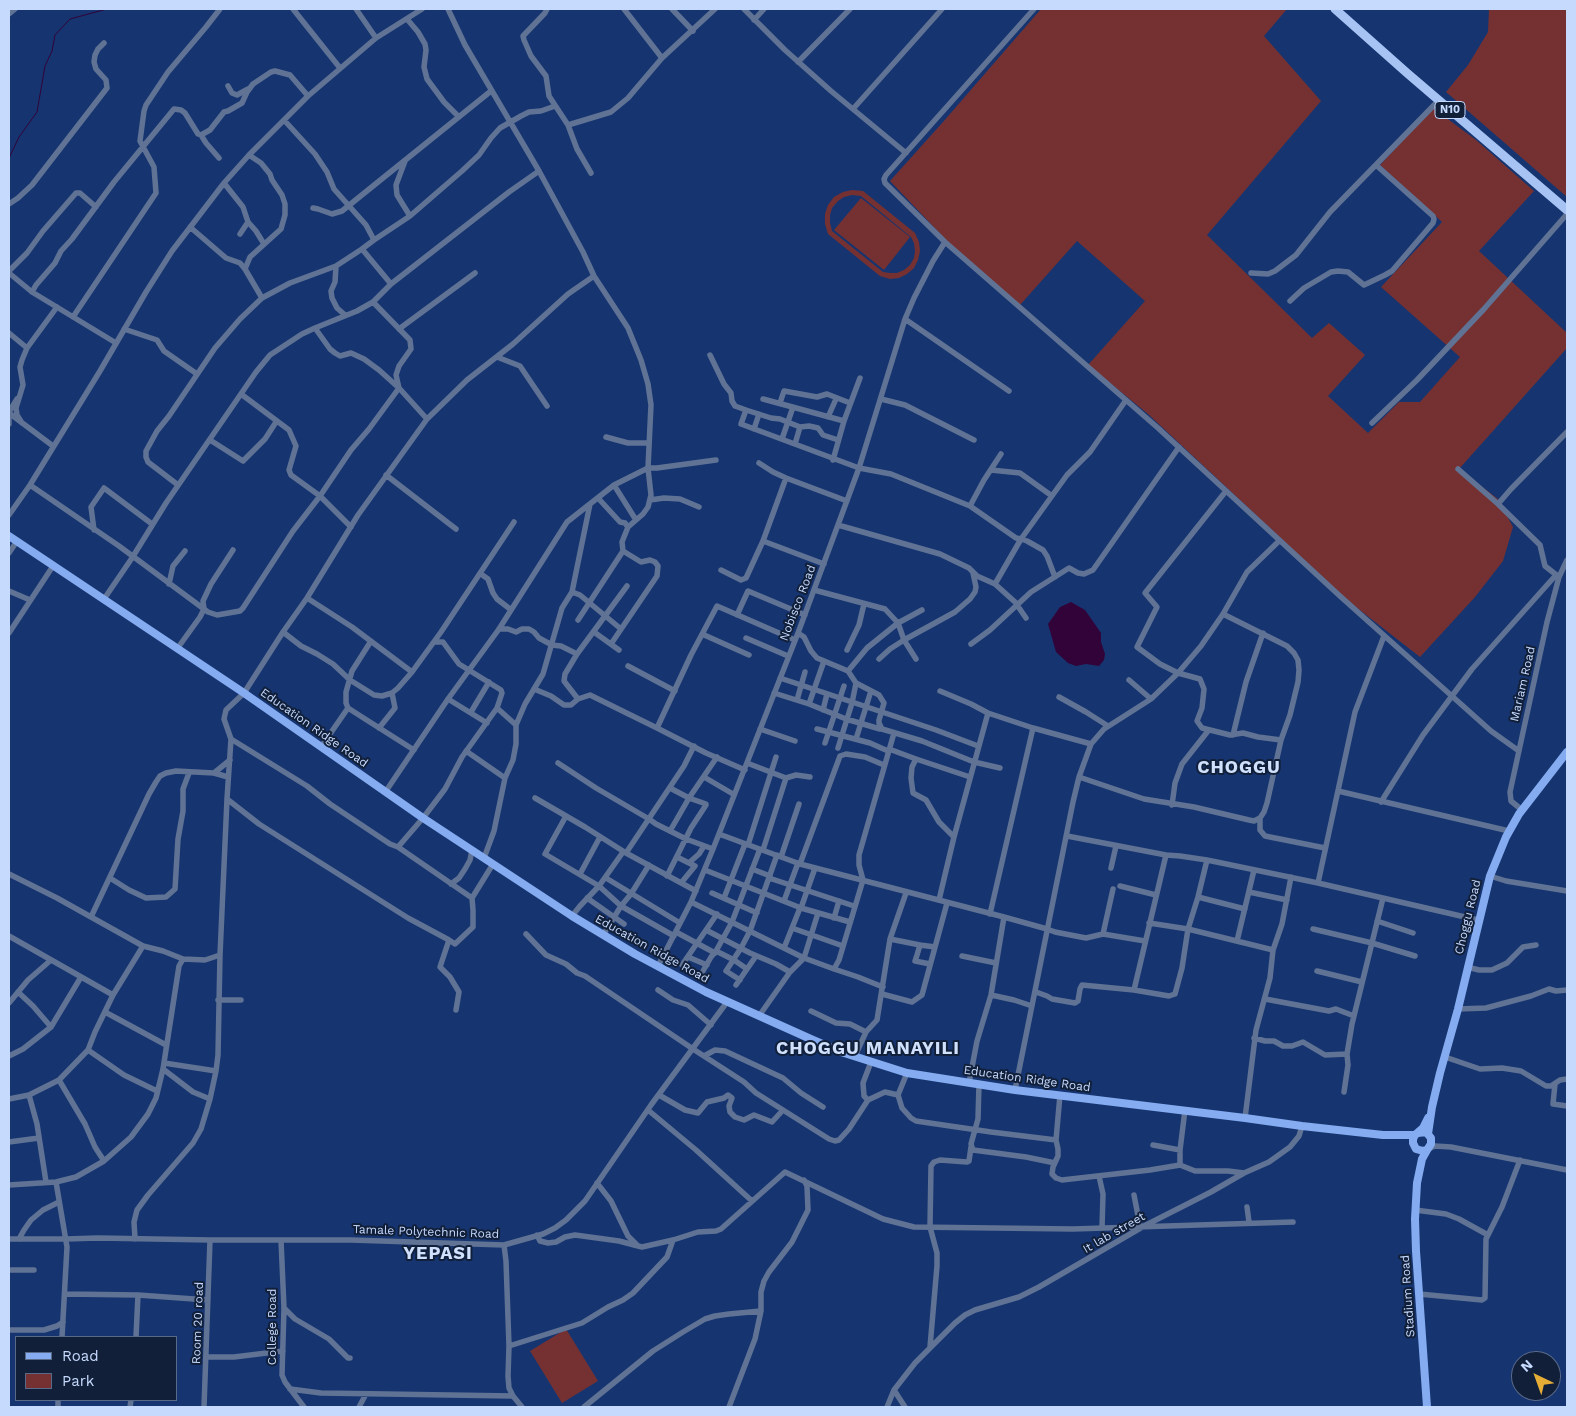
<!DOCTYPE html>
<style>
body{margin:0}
#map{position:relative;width:1576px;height:1416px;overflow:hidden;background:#163570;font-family:"Work Sans",sans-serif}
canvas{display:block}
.frame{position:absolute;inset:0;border:10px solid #c6dafe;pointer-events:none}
.legend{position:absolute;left:15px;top:1336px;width:162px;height:65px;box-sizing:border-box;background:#111f39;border:1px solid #596a88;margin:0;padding:6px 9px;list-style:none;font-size:15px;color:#c6dafe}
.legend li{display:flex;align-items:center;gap:10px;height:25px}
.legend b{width:25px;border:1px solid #596a88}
.north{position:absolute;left:1511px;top:1351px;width:50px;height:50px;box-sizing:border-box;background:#111f39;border:1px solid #596a88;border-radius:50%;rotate:318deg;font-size:14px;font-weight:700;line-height:20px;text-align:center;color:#c6dafe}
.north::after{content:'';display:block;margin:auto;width:18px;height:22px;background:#e5ad35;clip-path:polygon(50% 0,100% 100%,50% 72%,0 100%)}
</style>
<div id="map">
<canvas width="1576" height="1416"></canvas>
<div class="frame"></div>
<ul class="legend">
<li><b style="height:6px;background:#85acf1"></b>Road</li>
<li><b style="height:14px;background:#753132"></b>Park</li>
</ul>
<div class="north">N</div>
</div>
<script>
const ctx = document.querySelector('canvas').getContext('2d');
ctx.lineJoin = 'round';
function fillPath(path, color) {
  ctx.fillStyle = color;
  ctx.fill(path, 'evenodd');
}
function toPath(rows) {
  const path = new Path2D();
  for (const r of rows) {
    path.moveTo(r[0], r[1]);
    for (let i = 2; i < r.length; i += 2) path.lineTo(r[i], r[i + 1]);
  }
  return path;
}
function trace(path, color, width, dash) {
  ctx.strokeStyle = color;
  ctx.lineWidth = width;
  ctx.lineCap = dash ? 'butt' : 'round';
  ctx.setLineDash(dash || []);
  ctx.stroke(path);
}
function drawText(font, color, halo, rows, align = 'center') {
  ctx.font = font + ' "Work Sans",sans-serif';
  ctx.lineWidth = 4;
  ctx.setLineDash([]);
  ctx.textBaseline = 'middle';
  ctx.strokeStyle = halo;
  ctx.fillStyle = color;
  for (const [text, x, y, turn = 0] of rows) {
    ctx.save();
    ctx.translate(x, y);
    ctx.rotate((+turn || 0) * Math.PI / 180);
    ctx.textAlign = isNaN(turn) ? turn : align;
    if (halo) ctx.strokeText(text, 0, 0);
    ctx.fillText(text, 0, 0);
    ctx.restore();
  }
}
const green = toPath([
 [1041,9,1287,9,1264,36,1321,101,1207,235,1312,338,1329,323,1365,355,1328,396,1368,433,1399,402,1420,402,1460,357,1381,287,1442,222,1380,165,1433,108,1476,140,1534,191,1479,251,1567,333,1567,348,1459,469,1498,499,1513,527,1503,561,1475,597,1420,657,1347,600,1148,414,1088,365,1145,301,1077,241,1020,305,950,244,890,181,943,122],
 [1489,9,1567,9,1567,197,1446,92,1468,65,1488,32],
 [852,190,863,191,915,233,919,242,920,251,918,260,914,268,907,274,899,278,890,279,880,276,828,234,825,224,825,214,828,205,834,197,843,192],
 [852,195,861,196,911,237,914,243,915,251,914,258,910,265,904,270,897,273,890,273,883,272,832,231,830,223,830,215,832,208,838,201,844,197],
 [861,198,910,237,884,270,834,230],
 [566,1329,598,1381,562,1403,530,1351]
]);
const water = toPath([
 [1071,602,1085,610,1101,633,1101,642,1105,654,1104,660,1099,666,1086,664,1076,666,1068,663,1056,652,1048,624,1060,607]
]);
const stream = toPath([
 [9,158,19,137,37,112,45,66,52,51,55,35,70,19,107,9]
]);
const minor = toPath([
 [293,9,340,68],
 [356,9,376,38],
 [448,9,465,45,539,171,583,252,594,276,628,328,641,360,648,384,651,405,648,468,651,495,648,507,643,514,628,527],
 [547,9,545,13,523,36,524,40,531,56,546,76,549,96,568,125,577,149,591,173],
 [624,9,662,58],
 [672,9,693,31],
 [744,9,785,50,831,91,906,153],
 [1034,9,886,175,884,179,885,183,945,242,1158,428,1341,597,1491,731,1519,751],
 [9,14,15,9],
 [407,19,418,32,425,44,426,50,424,67,427,79,444,102,459,117],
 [754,20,764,9],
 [798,62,850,9],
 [228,86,232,93,237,95,248,89],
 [853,109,942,9],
 [284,120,315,154,327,172,334,189,366,225,374,240,362,249,391,284,373,302,357,311,315,328,330,349,335,353,340,356,351,353,364,359,379,370,399,388,427,419],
 [568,125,611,112,628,98,662,58,715,9],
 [201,135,206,143,219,158],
 [405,161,396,185,397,195,410,216],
 [224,183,243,207,248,222,256,231,264,244],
 [9,204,18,198,32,185,107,88,106,80,96,69,94,62,95,55,98,49,104,43],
 [313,208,318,209,332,214,342,211,491,91],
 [190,227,226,258,240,263,245,269,262,298],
 [240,234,248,222],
 [374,240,410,216,462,171,479,155,491,138,500,128,521,116,529,112,541,111,555,106],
 [336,266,335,282,331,291,332,298,337,308,345,315],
 [245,269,250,257,281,229,285,215,285,204,282,195,272,180,270,174,261,163,249,155],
 [9,271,27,253,43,231,76,193,80,193,96,207],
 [9,273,32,292,116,343],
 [1251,273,1268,274,1275,271,1296,255,1330,212,1439,100],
 [391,284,509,192,539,171],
 [32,292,36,285,55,263,61,251,72,239,114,182,174,109,181,110,185,113,198,134,201,135,210,130,224,112,228,111,242,103,247,92,253,84,271,72,275,71,290,75,308,96],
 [1290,301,1304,288,1331,272,1338,271,1348,272,1364,285,1385,275,1392,271,1433,223,1434,219,1433,216,1376,165],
 [73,317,156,193,154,167,140,141,144,111,146,105,168,72,206,27,220,9],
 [905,319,1009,391],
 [124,329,157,340,164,351,197,374],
 [399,329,475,273],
 [9,333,27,348],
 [710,355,724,384,731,393,732,401,735,406,746,410,741,424,859,468,891,474,970,506,1016,538,1021,539,1067,475,1090,452,1126,400],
 [497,357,520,366,547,406],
 [241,394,289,430,296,446,289,470,291,475,320,496,351,527],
 [763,399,844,421],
 [881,399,905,405,974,440],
 [780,403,784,391,817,397,827,394,850,403],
 [746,410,771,418,780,419,800,427,809,426,818,428,823,435,838,440],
 [9,412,17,399],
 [9,413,53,446],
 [9,415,9,424],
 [828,417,836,399],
 [22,423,17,415,16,408,23,385,20,367,22,360,27,348,57,307],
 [1372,423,1417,380,1484,309,1567,214],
 [754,429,759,414],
 [606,437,628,443,649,443],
 [782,439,793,407],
 [210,440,243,461,265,439,276,422],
 [795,444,800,427],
 [833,460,844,421,860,378],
 [759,463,773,472,786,478,847,501],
 [1458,469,1498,504,1540,545,1545,566,1559,577],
 [991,470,1020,473,1052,496],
 [386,475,456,529],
 [30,485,119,546,208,612,217,615,240,611,243,608,293,531,320,496,351,450,369,429,399,388,396,375,399,366,411,349,410,340,373,302],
 [178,485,148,462,146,457,146,451,157,431,169,416,215,348,240,319,262,298,290,283,336,266,362,249],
 [614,485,636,520],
 [1226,491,1145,593,1157,607,1137,647,1160,664,1178,673,1200,679,1204,689,1202,708,1197,721,1202,728,1230,735,1243,733,1258,737,1281,740],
 [598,498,620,522,625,523,628,527,622,542,623,551,641,562,650,560,655,562,658,566,657,576,611,644],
 [650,500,664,498,680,499,699,507],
 [1498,504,1511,489,1567,432],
 [970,506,984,480,1001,454],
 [9,515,30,485,100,371,146,292,172,251,224,183,249,155,308,96,376,38,422,9],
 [838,525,940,554,969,568,977,576,995,584,1015,602,1026,618],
 [94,530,91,507,104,488,152,524],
 [763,541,824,564],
 [9,553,17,541],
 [721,570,741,580,746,578,763,541,786,478],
 [481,574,488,579,493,593,497,599,510,609],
 [169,584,173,566,185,551],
 [995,584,1021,539,1027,541,1043,550,1047,556,1055,577],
 [814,590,885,609,898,623,904,640,916,659],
 [9,591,30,600],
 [572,592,580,595,621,629],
 [307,598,352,627,412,672],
 [104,599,132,558,166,503,256,372,270,355,302,334,315,328],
 [737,615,748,591,805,615],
 [578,620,623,551],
 [499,629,508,629,516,632,522,629,529,629,534,632,539,638,552,645,561,646,577,654,627,586],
 [283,632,301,646,317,654,333,664,350,680,374,695,382,696,392,693,398,688,412,672,441,632,514,522],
 [594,632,619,650],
 [9,633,53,566],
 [798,633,804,637,811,651,817,658,848,671,856,683,879,695,884,703,879,720,879,723,882,729,922,741,974,762,1000,768],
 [702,634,749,655],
 [746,638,788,656],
 [371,641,352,671,346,692,346,703,348,708,362,717,414,750],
 [971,644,990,630,1031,592,1069,568,1078,573,1084,574,1093,570,1179,447],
 [177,649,200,617,204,609,203,601,211,584,233,550],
 [847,650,859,625,864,604],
 [577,654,565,674,564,681,578,699],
 [879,659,890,649,904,640,955,612,970,599,975,592,976,587,973,573],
 [628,666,675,691],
 [848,671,867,648,898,623,922,610],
 [780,678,936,730,978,746],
 [1129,680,1151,699],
 [534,689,551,696,564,705,571,705,578,699,590,695,657,728],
 [940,691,971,704,988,713,1033,728,1091,744],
 [774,693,809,704,846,719,880,729,882,729],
 [1059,697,1086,712,1108,726],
 [448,699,487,723],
 [797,700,805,672],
 [809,704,824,661],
 [497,708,516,725],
 [823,710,827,694],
 [471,712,489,682],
 [379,728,395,708,392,693],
 [760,729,795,741],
 [817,729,870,743,888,751],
 [1233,735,1246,682,1263,633],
 [231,739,307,786,330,804,390,844,398,847,472,898],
 [856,739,870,694],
 [825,743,844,686],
 [321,747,348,708],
 [838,748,852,703,856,683],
 [889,749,916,759,967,776],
 [466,751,505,778],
 [916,759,912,767,911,778,913,793,926,800,939,822,954,837],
 [558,763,596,788,649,819,656,824,686,839,713,849],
 [747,763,786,778,796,775,810,777],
 [745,770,706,753,657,728,691,655,717,606,795,640],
 [214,773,230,760],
 [704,777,733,794],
 [1079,777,1144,799,1194,807,1249,820,1254,821,1260,818,1264,812,1267,803,1281,740,1290,715,1298,682,1299,670,1298,660,1294,653,1287,646,1223,614],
 [386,791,448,699,499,629,567,522,614,485,648,468,657,468,716,460],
 [1338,791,1509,831],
 [535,798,585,827,626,853,696,891],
 [227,799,259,824,408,918,449,940,455,944,473,927,473,910,472,898,493,864],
 [1381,802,1423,735,1472,669,1556,575],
 [1172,805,1175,783,1182,764,1208,731],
 [1522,810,1511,801,1510,792,1547,622,1559,577,1567,560],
 [566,816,545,854,599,886,621,906,674,936],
 [1260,818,1260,830,1265,836,1325,848],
 [670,831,689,798,717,757],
 [719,834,800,864,1004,917,1047,929,1055,932,1086,938,1103,934,1145,941],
 [1067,836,1166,855],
 [748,845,776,757],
 [398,847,423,818,445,789,462,757,497,708,502,693,501,690,459,664,443,642,434,642],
 [763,850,786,778],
 [626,853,684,766,694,746],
 [677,857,695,866,681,883],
 [781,857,799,804],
 [484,858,494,831,505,778,513,760,516,744,516,725,525,704,543,674,562,608,572,592,590,504],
 [691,861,699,854,704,846],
 [800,864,840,756,846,754,865,757,884,765],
 [1111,868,1116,846],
 [752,869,770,876],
 [705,870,801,908,850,922],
 [9,874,57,898,143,946,163,951,183,959,205,960,220,955],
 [580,874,600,837],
 [667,876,691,828,706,805,706,804,689,798,670,788],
 [1490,876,1506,881,1567,891],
 [110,878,129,890,146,898,166,897,175,889,178,839,183,811,183,789,189,773],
 [606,878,680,923],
 [769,878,854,906],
 [1318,883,1355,712,1384,636],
 [451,884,459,878,465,869,470,860,472,850],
 [1120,886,1156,895],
 [1249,892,1287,900],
 [712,893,757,913],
 [1198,897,1245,909],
 [587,898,624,924],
 [724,898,745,844],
 [939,900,954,837,988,713],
 [784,901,798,863],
 [691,902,804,958,834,969,839,960,863,880,859,865,859,855,894,733],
 [801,908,815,868],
 [990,914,1033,728],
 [572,916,580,906,599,886,623,852],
 [91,917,149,794,156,782,160,776,166,773,176,771,214,773,228,777],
 [834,918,839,901],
 [1377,921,1413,933],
 [1149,923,1188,929,1273,950],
 [792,928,843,946],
 [1313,929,1372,943,1415,956],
 [706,930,750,953,776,964,790,972],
 [676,932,715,953],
 [526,934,546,955,566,964,577,973,585,976,693,1049,744,1082,756,1093,829,1139,835,1141,839,1140,849,1129,868,1100,885,1092,898,1095,907,1073],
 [1103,934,1113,889],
 [603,935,621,906,631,894,649,865],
 [9,936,113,995],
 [890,939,920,945],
 [449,940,440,967,450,977,459,992,456,1010],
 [1237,941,1254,870],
 [784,948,800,908],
 [716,951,734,960,747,969],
 [962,956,996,963],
 [688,957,707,965],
 [930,964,915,961,917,955,920,945,935,947],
 [682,965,717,914],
 [658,966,691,902,713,849,798,633,859,468,905,319,914,298,933,261,945,242],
 [1467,967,1479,970,1492,970,1507,963,1523,947,1536,945],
 [834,969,858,977,883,987],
 [703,971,711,957,716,951,732,922,760,849],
 [1317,971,1362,982],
 [740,980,726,971,741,948,750,931,777,855],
 [736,985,756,956],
 [658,990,673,1000,688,1005,711,1025],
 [1134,990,1166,855,1180,856,1207,860,1318,883,1478,920],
 [18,992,33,1006,51,1027],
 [1036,992,1047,996,1052,999,1075,1003,1078,1001,1080,989,1082,985,1134,990,1169,996,1175,994,1182,968,1188,929,1198,897,1207,860],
 [882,994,912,1002,922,995,947,903],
 [991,995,1014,1000,1032,1006],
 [1265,999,1329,1011,1336,1009,1354,1016],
 [218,1000,241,1000],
 [9,1003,28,980,51,960],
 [1458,1009,1486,1008,1531,996,1549,989,1556,991,1567,990],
 [811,1011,836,1023,850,1024,866,1032],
 [105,1012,166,1045],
 [759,1016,790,972,804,958,818,913],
 [1254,1038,1265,1041,1274,1041,1283,1046,1292,1046,1303,1042,1325,1055,1347,1054],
 [88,1050,124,1075,157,1091],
 [9,1056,23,1049,51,1027,81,977],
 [704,1056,715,1050,725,1051,783,1078,801,1093,823,1107],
 [855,1056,866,1032,877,1020,890,939,906,893],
 [1445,1057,1480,1069,1502,1068,1521,1071,1546,1086,1551,1086,1560,1080,1567,1079],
 [164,1063,216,1071],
 [163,1069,193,1092,210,1099],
 [59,1080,85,1124,95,1147,104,1161],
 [969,1083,977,1041,991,995,1004,917],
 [979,1084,978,1119,971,1144,973,1150,1026,1157,1055,1163],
 [1555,1084,1553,1104,1567,1106],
 [1015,1090,1073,802,1079,777,1091,744,1104,729,1151,699,1178,673,1201,646,1223,614,1247,572,1279,541],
 [1344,1092,1348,1065,1347,1054,1352,1024,1383,898],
 [29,1095,37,1124,46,1182],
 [659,1095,685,1110,698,1113,707,1102,724,1098,728,1095,732,1098,729,1106,730,1112,735,1117,744,1120,754,1115,772,1122,783,1110],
 [898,1095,902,1108,911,1118,916,1121,991,1132,1056,1140,1058,1149,1058,1156,1053,1167,1052,1174,1056,1178,1062,1180,1150,1170,1180,1165,1195,1171,1228,1171,1244,1173],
 [9,1099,29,1095,59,1080,88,1050,95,1032,113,995,143,946],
 [868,1100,864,1096,863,1083,871,1062],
 [648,1110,696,1150,752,1201],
 [1245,1118,1256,1030,1270,978,1273,950,1282,924,1291,877],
 [1056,1140,1060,1095],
 [9,1142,39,1138],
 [1153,1145,1180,1150],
 [1428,1149,1435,1146,1451,1147,1567,1170],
 [1180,1165,1180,1150,1185,1110],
 [1099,1176,1103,1194,1102,1228],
 [56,1182,67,1247,62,1337],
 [597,1183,611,1201,628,1236,638,1246,642,1247,673,1240,698,1232,716,1231,721,1229,785,1172,883,1219,914,1227,1073,1229,1293,1222],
 [9,1185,56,1182,76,1177,104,1161,131,1137,148,1114,156,1098,163,1069,179,966,183,959],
 [1134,1195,1140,1226],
 [1247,1207,1249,1222],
 [1415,1210,1446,1214,1459,1219,1488,1235],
 [537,1235,540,1241,548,1243,556,1242,565,1237,575,1235,619,1241,638,1246],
 [9,1239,66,1239,98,1238,210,1240,351,1240,504,1245,543,1234,555,1228,566,1220,585,1201,651,1105,727,1002],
 [19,1239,24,1230,31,1220,43,1210,59,1202],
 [135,1239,134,1222,137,1210,148,1195,193,1143,201,1129,210,1099,216,1071,218,1055,220,955,227,799,231,739,224,719,226,710,244,693,283,632,307,598,358,515,427,419,467,380,513,344,568,294,594,276],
 [281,1240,284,1308,282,1375,285,1382,304,1407],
 [504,1245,506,1261,509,1346,508,1376,509,1388,513,1396,522,1407],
 [9,1270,34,1270],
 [65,1294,138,1295,208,1300],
 [1419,1294,1482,1300,1485,1298,1486,1239,1502,1207,1520,1160],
 [284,1308,295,1319,329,1339,348,1358,350,1358],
 [9,1330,44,1330,57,1326,63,1322],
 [136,1337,138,1295],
 [509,1346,582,1323,608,1307,623,1300,633,1293,667,1257,673,1240],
 [930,1347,937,1266,937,1253,930,1227,931,1166,934,1162,940,1160,967,1162,969,1161,971,1147],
 [206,1357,234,1357,283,1351],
 [290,1389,321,1393,513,1396],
 [894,1390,905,1407],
 [58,1407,58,1400],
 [130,1407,131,1400],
 [204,1407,210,1240],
 [359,1407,366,1394],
 [584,1407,653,1351,683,1332,705,1319,715,1316,729,1314,761,1311],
 [729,1407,755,1339,761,1311,761,1292,764,1281,769,1272,792,1242,808,1210,807,1186,804,1180],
 [887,1407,894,1390,915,1363,955,1323,965,1315,975,1310,1019,1297,1039,1287,1144,1226,1211,1192,1244,1173,1269,1162,1290,1147,1299,1136,1302,1126]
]);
const major = toPath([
 [9,536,244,693,423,818,572,916,635,954,706,992,813,1040,841,1052,907,1073,1015,1090,1245,1118,1302,1126,1383,1135,1415,1135],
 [1418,1133,1426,1132,1431,1138,1431,1144,1427,1150,1423,1151,1416,1149,1413,1143,1413,1139,1415,1135,1423,1128,1428,1118],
 [1428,1134,1432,1107,1440,1073,1458,1009,1490,876,1506,837,1519,814,1567,752],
 [1427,1150,1422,1159,1417,1183,1415,1219,1416,1251,1427,1407]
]);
const highway = toPath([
 [1335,9,1407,73,1567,210]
]);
const shields = [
 [1450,110,30]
];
const shieldNames = [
 ["N10",1450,110]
];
const streetNames = [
 ["Nobisco Road",798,603,-69],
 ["Mariam Road",1523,684,-77],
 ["Education Ridge Road",314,728,35],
 ["Choggu Road",1468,917,-76],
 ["Education Ridge Road",652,949,29],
 ["Education Ridge Road",1027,1079,8],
 ["Tamale Polytechnic Road",426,1232,2],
 ["It lab street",1114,1233,-30],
 ["Stadium Road",1408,1296,-94],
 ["Room 20 road",198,1323,-88],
 ["College Road",272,1327,-90]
];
const districtNames = [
 ["CHOGGU",1239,768],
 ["CHOGGU MANAYILI",868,1049],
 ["YEPASI",438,1254]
];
fillPath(green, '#753132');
fillPath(water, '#320339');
trace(stream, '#320339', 1);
trace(minor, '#607395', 5.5);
trace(major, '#85acf1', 8);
trace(highway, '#a7c3f4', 9);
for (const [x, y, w] of shields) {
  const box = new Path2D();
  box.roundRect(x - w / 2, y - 8.5, w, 17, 4);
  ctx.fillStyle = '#111f39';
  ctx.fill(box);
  trace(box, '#c6dafe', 1);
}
drawText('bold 11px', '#c6dafe', null, shieldNames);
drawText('12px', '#c6dafe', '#111f39', streetNames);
ctx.letterSpacing = '1px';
drawText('bold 18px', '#d0e1fe', '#111f39', districtNames);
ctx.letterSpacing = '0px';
</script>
